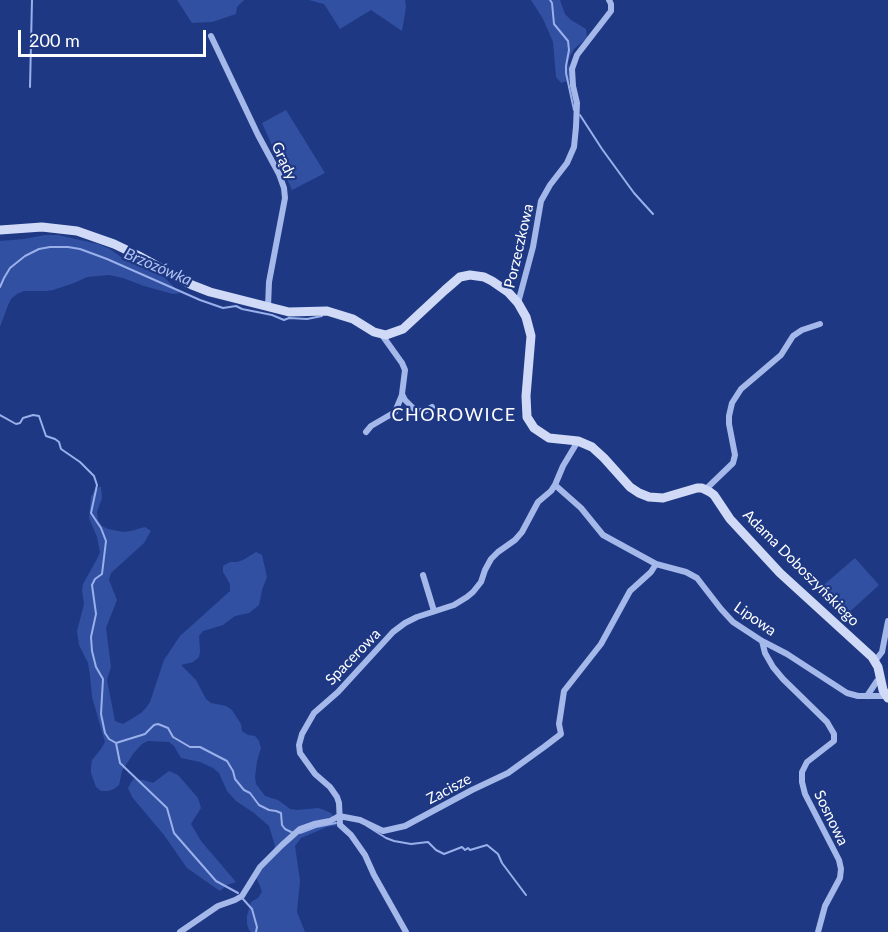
<!DOCTYPE html>
<meta charset="utf-8">
<style>
body{margin:0}
#map{position:relative;width:888px;height:932px;overflow:hidden;background:#1e3884;font-family:Lato,sans-serif}
canvas{display:block}
.scale{position:absolute;left:18px;top:30px;width:188px;height:27px;box-sizing:border-box;border:3px solid #fff;border-top:0;padding-left:8px;font-size:18px;line-height:21px;white-space:nowrap;color:#fff;-webkit-text-stroke:4px #1e3884;paint-order:stroke}
</style>
<div id="map">
<canvas width="888" height="932"></canvas>
<div class="scale">200 m</div>
</div>
<script>
const ctx = document.querySelector('canvas').getContext('2d');
ctx.lineJoin = 'round';
function fillPath(path, color) {
  ctx.fillStyle = color;
  ctx.fill(path, 'evenodd');
}
function toPath(rows) {
  const path = new Path2D();
  for (const r of rows) {
    path.moveTo(r[0], r[1]);
    for (let i = 2; i < r.length; i += 2) path.lineTo(r[i], r[i + 1]);
  }
  return path;
}
function trace(path, color, width, dash) {
  ctx.strokeStyle = color;
  ctx.lineWidth = width;
  ctx.lineCap = dash ? 'butt' : 'round';
  ctx.setLineDash(dash || []);
  ctx.stroke(path);
}
function drawText(font, color, halo, rows, align = 'center') {
  ctx.font = font + ' Lato,sans-serif';
  ctx.lineWidth = 4.5;
  ctx.setLineDash([]);
  ctx.textBaseline = 'middle';
  ctx.strokeStyle = halo;
  ctx.fillStyle = color;
  for (const [text, x, y, turn = 0] of rows) {
    ctx.save();
    ctx.translate(x, y);
    ctx.rotate((+turn || 0) * Math.PI / 180);
    ctx.textAlign = isNaN(turn) ? turn : align;
    if (halo) ctx.strokeText(text, 0, 0);
    ctx.fillText(text, 0, 0);
    ctx.restore();
  }
}
const green = toPath([
 [177,0,244,0,237,7,236,14,212,22,192,23],
 [309,0,405,0,406,7,402,31,371,10,340,29,324,4],
 [531,0,560,0,565,14,571,20,586,29,587,38,574,49,570,56,568,63,573,79,561,83,556,77,553,42,543,19],
 [286,110,325,173,292,190,262,123],
 [45,235,58,235,98,244,110,249,121,257,134,262,165,278,180,293,173,294,144,286,123,278,109,275,87,277,74,283,53,290,46,291,24,291,17,294,11,299,8,305,0,327,0,241,24,239],
 [101,486,102,498,97,512,98,520,102,526,108,529,123,532,131,531,145,527,151,531,144,543,111,573,109,580,117,600,106,628,111,667,107,680,115,721,123,724,141,713,146,708,150,702,164,660,180,636,230,591,230,584,223,572,223,566,230,562,237,562,243,560,256,552,262,555,267,577,262,590,259,605,249,613,235,616,223,625,203,631,199,636,200,651,199,657,193,662,181,665,196,680,206,699,211,703,226,706,232,710,241,724,242,731,248,735,255,736,259,741,261,748,257,761,255,777,256,784,265,796,278,800,290,809,297,810,318,808,324,810,331,813,335,819,338,825,327,827,301,838,295,846,300,881,297,912,305,932,251,932,249,930,247,924,247,916,251,902,258,898,262,892,260,886,254,873,273,852,275,846,269,826,254,813,236,801,227,791,219,773,213,768,200,762,181,758,174,746,169,742,148,741,142,744,133,754,122,771,119,785,114,789,108,791,101,791,96,787,91,773,91,767,92,760,101,749,105,742,92,697,90,676,88,663,79,645,77,631,84,604,82,591,83,584,97,559,100,552,97,537,89,518,91,497,95,490],
 [855,558,879,585,844,617,819,589],
 [169,771,178,775,198,798,201,808,191,824,201,841,236,882,227,885,220,891,187,868,164,835,132,797,128,788,133,779,143,780,153,783]
]);
const stream = toPath([
 [550,0,552,3,554,24,568,41,569,50,566,66,566,73,574,110],
 [30,87,32,0],
 [580,115,602,149,634,193,653,214],
 [0,287,4,278,10,268,25,256,39,249,50,247,68,247,80,249,107,259,200,300,223,308,236,306,242,309,272,315,284,320,289,318,307,319,322,316],
 [0,415,16,424,20,423,23,418,33,415,39,416,46,436,55,439,59,442,61,449,80,462,94,476,97,485,91,513,101,528,106,541,102,574,95,579,92,585,96,614,91,637,92,651,96,667,103,679,101,714,105,733,109,739,116,743,145,734,154,725,158,724,168,728,173,737,190,747,200,747,227,761,233,771,235,779,244,790,250,793,259,805,269,810,276,811,281,813,282,825,285,829,293,833],
 [116,743,120,763,167,808,174,833,216,881,238,893],
 [367,826,386,838,394,841,411,844,428,842,436,850,444,854,462,847,465,850,468,848,470,850,487,845,498,854,502,863,526,895],
 [300,833,316,827,336,823],
 [243,899,252,909,257,927,256,932]
]);
const street = toPath([
 [211,36,258,135,279,174,284,188,285,198,269,282,268,307],
 [518,303,533,247,541,201,550,185,567,163,574,147,576,127,577,103,573,86,572,69,577,55,611,11,611,4,609,0],
 [382,335,402,363,405,370,402,394,405,400,415,410,420,411,425,411,432,407],
 [366,432,371,426,395,412,402,395],
 [555,485,581,508,603,535,656,564,686,572,697,578,721,609,733,622,762,641,787,654,847,693,858,696,886,696],
 [706,489,733,463,735,455,729,424,729,416,732,403,741,389,781,355,793,336,802,330,820,324],
 [423,575,434,611],
 [762,641,765,653,773,667,783,679,827,722,834,734,834,741,807,762,802,772,802,782,805,794,839,860,841,869,840,878,825,906,818,932],
 [875,661,882,652,888,621],
 [867,696,877,681,881,680],
 [180,932,218,906,235,900,242,896,260,867,282,845,300,829,314,824,330,821,339,816,360,820,383,831,405,826,472,790,508,773,544,747,561,734,559,724,564,691,601,644,630,591,651,572,656,564],
 [406,932,374,875,365,855,351,835,340,825,339,803,337,797,330,787,315,774,300,753,299,745,302,734,314,713,338,692,393,632,405,623,417,617,454,605,467,597,473,592,481,582,485,570,491,559,498,552,515,540,522,532,538,502,551,491,555,485,563,466,578,441]
]);
const secondary = toPath([
 [0,230,42,227,77,231,114,244,137,255,192,285,210,292,289,312,327,311,353,319,374,332,386,335,403,329,445,290,460,277,470,275,484,277,492,281,508,292,518,303,526,317,531,336,526,396,527,417,534,428,549,438,578,441,592,447,604,458,630,487,639,493,649,497,663,498,697,488,702,488,710,492,714,495,730,519,780,573,872,657,878,667,883,690,888,698]
]);
const streetNames = [
 ["Grądy",284,161,65],
 ["Porzeczkowa",519,246,-77],
 ["Adama Doboszyńskiego",801,568,45],
 ["Lipowa",755,619,35],
 ["Spacerowa",353,657,-46],
 ["Zacisze",449,789,-28],
 ["Sosnowa",831,818,64]
];
const waterNames = [
 ["Brzozówka",158,267,23]
];
const quarterNames = [
 ["CHOROWICE",454,415]
];
fillPath(green, '#3250a1');
trace(stream, '#99b0eb', 2);
trace(street, '#a5b8ea', 6);
trace(secondary, '#d0daf7', 9);
drawText('15px', '#fff', '#1e3884', streetNames);
drawText('italic 16px', '#b1c2f1', '#1e3884', waterNames);
ctx.letterSpacing = '1.5px';
drawText('18px', '#fff', '#1e3884', quarterNames);
ctx.letterSpacing = '0px';
</script>
